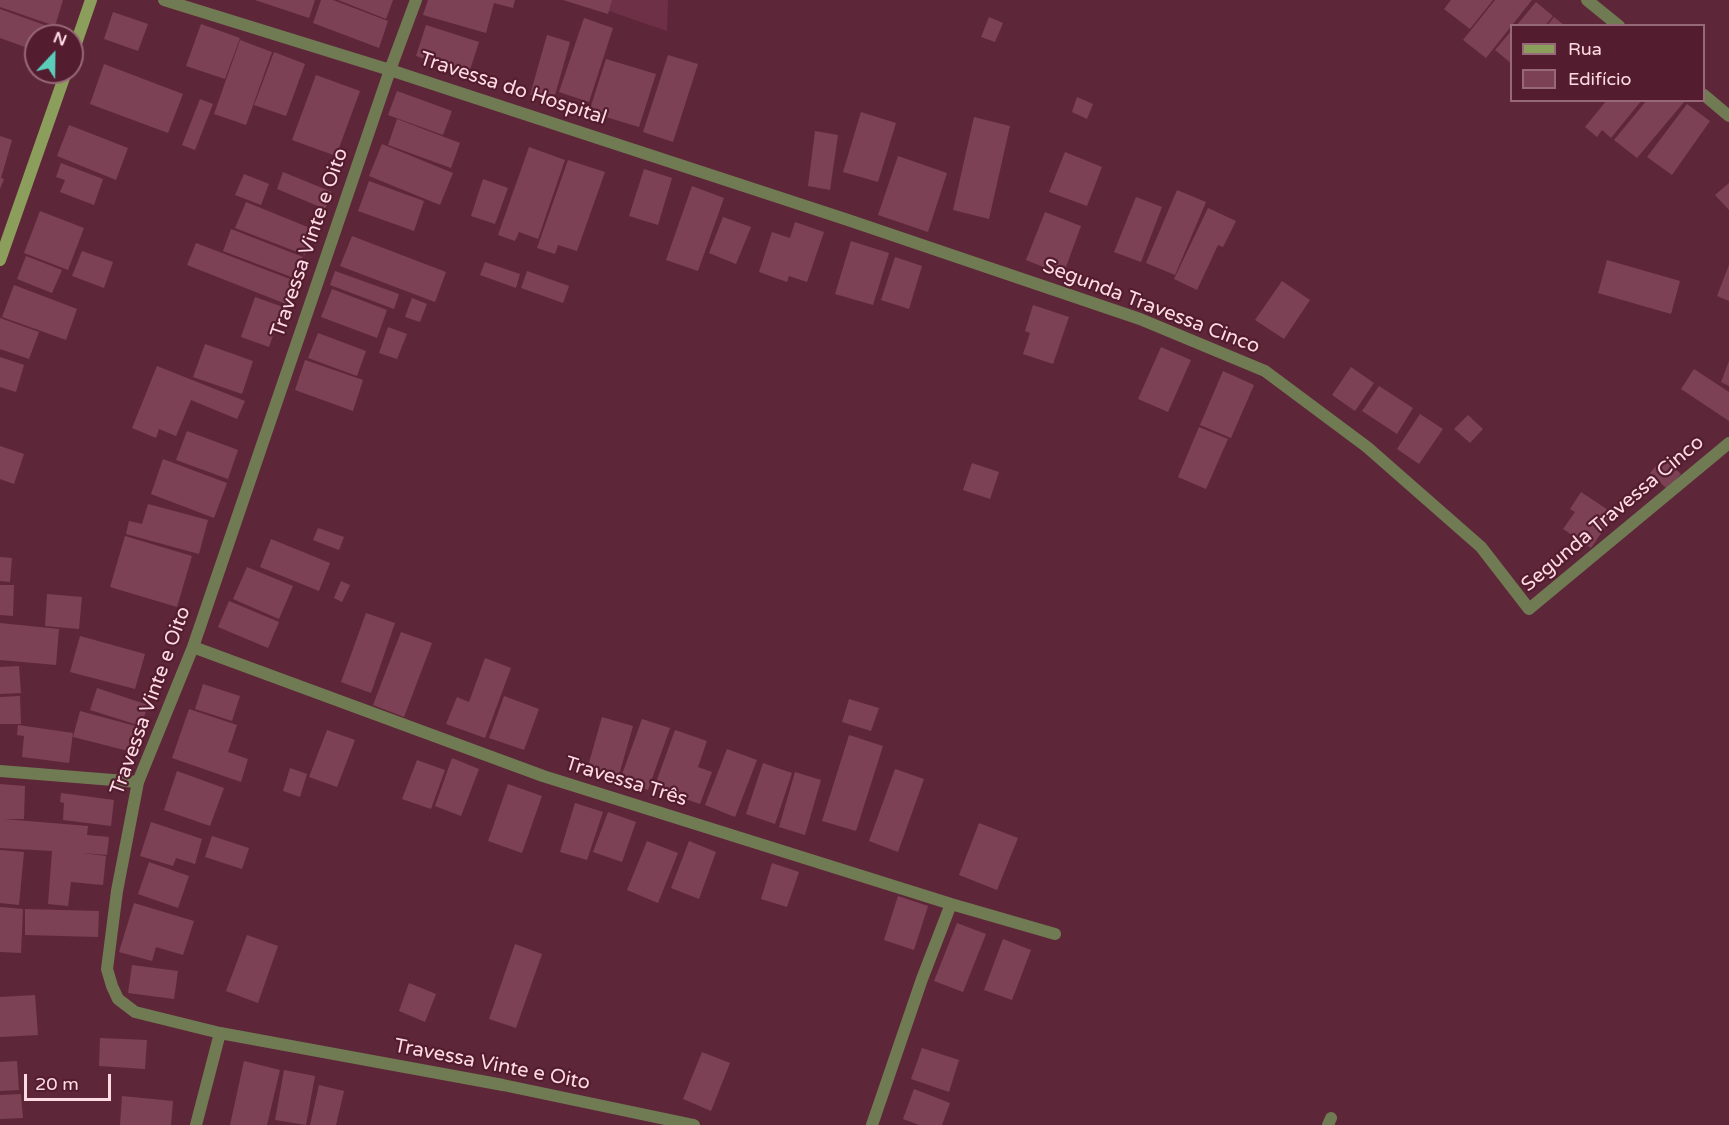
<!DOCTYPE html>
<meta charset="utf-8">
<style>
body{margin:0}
#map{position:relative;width:1729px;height:1125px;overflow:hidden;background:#5e2739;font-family:"Varela Round",sans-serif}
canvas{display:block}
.legend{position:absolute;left:1510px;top:24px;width:195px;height:78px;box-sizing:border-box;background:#531c2f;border:2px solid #976877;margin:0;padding:8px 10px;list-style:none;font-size:18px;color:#fedae3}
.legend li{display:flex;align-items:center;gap:12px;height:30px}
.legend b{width:30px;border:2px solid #976877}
.north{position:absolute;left:24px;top:24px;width:60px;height:60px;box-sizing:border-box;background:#531c2f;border:2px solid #976877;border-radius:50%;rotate:22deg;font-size:16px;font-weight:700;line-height:24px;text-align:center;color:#fedae3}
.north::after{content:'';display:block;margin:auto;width:21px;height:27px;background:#5bcebb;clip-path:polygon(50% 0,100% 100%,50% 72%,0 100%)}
.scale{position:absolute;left:24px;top:1074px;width:87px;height:27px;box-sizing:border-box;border:3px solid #fedae3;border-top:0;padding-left:8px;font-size:18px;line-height:21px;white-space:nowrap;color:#fedae3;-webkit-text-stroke:4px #531c2f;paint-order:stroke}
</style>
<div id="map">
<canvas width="1729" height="1125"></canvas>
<ul class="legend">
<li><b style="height:8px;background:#8c9e5c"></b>Rua</li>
<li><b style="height:16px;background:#7c4154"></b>Edifício</li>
</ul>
<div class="north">N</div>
<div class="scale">20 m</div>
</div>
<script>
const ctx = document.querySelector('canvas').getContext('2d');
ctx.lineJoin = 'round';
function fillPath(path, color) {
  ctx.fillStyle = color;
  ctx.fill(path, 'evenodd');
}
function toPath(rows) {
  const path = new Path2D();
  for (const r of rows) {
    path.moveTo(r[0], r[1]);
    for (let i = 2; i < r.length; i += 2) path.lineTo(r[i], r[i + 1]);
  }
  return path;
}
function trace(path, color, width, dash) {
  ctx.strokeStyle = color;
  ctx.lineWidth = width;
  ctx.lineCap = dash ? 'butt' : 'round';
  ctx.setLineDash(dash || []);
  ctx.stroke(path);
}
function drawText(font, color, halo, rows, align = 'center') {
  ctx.font = font + ' "Varela Round",sans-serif';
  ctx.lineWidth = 4.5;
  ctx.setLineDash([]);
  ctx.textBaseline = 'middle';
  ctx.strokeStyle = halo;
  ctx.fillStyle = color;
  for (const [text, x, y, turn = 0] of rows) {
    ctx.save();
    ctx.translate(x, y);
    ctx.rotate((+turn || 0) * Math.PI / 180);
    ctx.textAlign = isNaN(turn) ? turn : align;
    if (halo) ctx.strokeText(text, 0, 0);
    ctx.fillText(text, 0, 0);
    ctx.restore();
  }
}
const built = toPath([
 [577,0,668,0,667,31]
]);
const building = toPath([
 [0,0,63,0,55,26,0,7],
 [255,0,315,0,309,18],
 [321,0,333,0,388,21,379,48,313,23],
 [338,0,393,0,386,19],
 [428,0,515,0,513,8,494,3,486,33,423,15],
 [563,0,612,0,608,14],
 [1451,0,1493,0,1470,29,1444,9],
 [1495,0,1532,0,1486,58,1463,40],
 [1536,2,1553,16,1545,26,1516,26],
 [0,9,50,27,46,36,36,36,36,51,0,38],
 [113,12,148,24,138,51,104,39],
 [989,17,1003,23,995,42,981,37],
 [1554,17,1565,26,1547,26],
 [584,18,613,28,589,102,559,92],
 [201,24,240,38,225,79,186,66],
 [426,25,479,42,469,73,416,56],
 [1512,30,1512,64,1495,50],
 [547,35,570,42,553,102,530,95],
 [240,40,272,52,246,125,214,114],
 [274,52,305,64,286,116,254,105],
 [668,55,698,64,673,142,643,132],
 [606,59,656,74,639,127,589,112],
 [104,64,183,94,168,133,90,104],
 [316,75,360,91,336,156,292,140],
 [397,91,452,111,443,135,388,115],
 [1077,97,1093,104,1087,119,1072,112],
 [200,99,213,104,195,150,182,145],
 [1607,100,1642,100,1611,138,1602,130,1597,137,1585,127],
 [1647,100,1684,102,1637,158,1614,140],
 [1687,104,1710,121,1672,175,1647,157],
 [861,112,896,123,878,182,843,172],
 [974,117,1010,126,989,219,953,210],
 [397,119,460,143,451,168,388,145],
 [69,125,128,148,116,180,57,156],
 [815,131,838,135,830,190,808,186],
 [0,136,12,140,1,178,4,179,0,189],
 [382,144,453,173,440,205,369,176],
 [529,147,565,160,538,239,519,232,515,241,498,235],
 [1065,152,1102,167,1087,206,1049,192],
 [898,156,947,173,928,232,878,215],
 [568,160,605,172,577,251,558,245,555,254,537,248],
 [61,163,103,179,94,205,60,192,65,180,56,177],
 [644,169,672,178,658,225,629,216],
 [283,172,332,192,325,209,277,189],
 [244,174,269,184,261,205,235,195],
 [483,179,508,188,495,224,471,216],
 [369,181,424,201,414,231,358,211],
 [1729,183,1729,210,1715,195],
 [692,186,724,198,698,271,666,260],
 [1177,190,1206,202,1175,275,1146,263],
 [1136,197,1162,207,1141,262,1114,252],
 [246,202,315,230,305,255,235,228],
 [1208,208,1236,221,1223,247,1218,245,1197,290,1174,279],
 [40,211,84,228,68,270,24,253],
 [1045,212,1081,226,1063,275,1026,260],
 [723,217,751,227,736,264,709,253],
 [795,222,824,232,807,282,789,276,787,282,759,272,772,232,790,238],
 [231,229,303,257,294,278,223,251],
 [352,236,446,272,435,302,340,266],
 [851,241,889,253,873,305,835,294],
 [196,243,295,281,286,304,187,265],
 [82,251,113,262,104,288,72,276],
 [26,256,62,270,52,293,17,279],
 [895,257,922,266,909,309,881,300],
 [1607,260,1680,281,1671,314,1598,293],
 [485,262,520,274,516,288,480,275],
 [1729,265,1729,301,1717,296],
 [335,271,399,294,394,309,330,285],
 [527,271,569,286,563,303,521,288],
 [1282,281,1310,300,1284,339,1255,320],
 [14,285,77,309,66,340,2,317],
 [332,289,387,310,377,338,321,317],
 [255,297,283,307,269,347,241,337],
 [412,298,427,304,420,322,405,317],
 [1033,305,1069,317,1053,364,1023,354,1030,333,1025,331],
 [0,318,39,332,29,359,0,349],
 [388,327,407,334,397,359,379,353],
 [318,333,366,351,357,376,308,358],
 [205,344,253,361,242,394,193,377],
 [1161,347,1191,360,1168,412,1138,399],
 [0,357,24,365,16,392,0,387],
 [305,360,363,380,353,411,295,390],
 [1729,361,1729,386,1721,382],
 [157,366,245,401,237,419,191,400,176,436,159,429,156,438,132,428],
 [1351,367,1374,383,1355,411,1332,395],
 [1694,369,1729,392,1729,421,1681,389],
 [1223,371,1254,385,1231,438,1200,425],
 [1379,386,1413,408,1397,434,1362,411],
 [1420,414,1443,429,1419,464,1397,449],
 [1468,415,1483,429,1470,443,1454,429],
 [1199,427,1228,439,1206,489,1178,477],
 [187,431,238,450,228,479,176,460],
 [0,446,24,454,14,484,0,479],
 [1663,458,1681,474,1667,489,1650,473],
 [163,459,227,483,214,518,151,494],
 [972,463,999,472,990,499,963,490],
 [1581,492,1614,514,1591,548,1563,529,1575,512,1570,509],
 [148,504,208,520,199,554,126,534,129,521,142,524],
 [318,528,344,537,339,550,313,540],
 [125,536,192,556,177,607,110,587],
 [271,539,330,563,319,591,260,567],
 [0,557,12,558,10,582,0,581],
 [247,567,293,586,279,619,233,599],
 [341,581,350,585,342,602,334,598],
 [0,585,14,585,13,616,0,615],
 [47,594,82,597,79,629,45,626],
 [229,601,279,622,268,648,218,627],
 [366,613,395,623,371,693,341,682],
 [0,623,59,629,56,665,0,660],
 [401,632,432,643,404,717,373,705],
 [80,636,145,654,135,689,70,672],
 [485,658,511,668,485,738,446,724,457,697,469,702],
 [19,666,21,693,0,694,0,667],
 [203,684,240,696,232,721,195,709],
 [97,688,148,705,141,726,90,710],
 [20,696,21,724,0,724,0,697],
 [504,696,539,709,524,750,489,738],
 [849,699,879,708,871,731,842,722],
 [189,709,237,725,228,752,248,759,241,782,172,758],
 [80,711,143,728,136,753,73,737],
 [602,717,633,726,619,775,588,766],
 [642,719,670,728,648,790,620,780],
 [18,725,73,733,69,763,22,757,24,736,17,735],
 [327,730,355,740,337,787,309,777],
 [675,730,707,741,698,767,712,772,700,804,654,788],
 [849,735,883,746,856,831,822,821],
 [727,749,757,760,735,817,705,805],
 [452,758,479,769,461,816,435,806],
 [417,760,445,770,431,809,402,799],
 [763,763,792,773,775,824,746,814],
 [290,768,307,774,300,797,283,791],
 [895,769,924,779,898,852,869,841],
 [177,771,224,788,210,826,164,810],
 [795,772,821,780,805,835,779,827],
 [0,784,25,786,24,819,4,819,88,826,87,835,109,837,107,855,82,853,106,856,103,885,71,882,68,906,48,904,52,851,0,848],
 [508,784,542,796,522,853,488,841],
 [61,793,114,800,111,826,63,820,64,803,60,802],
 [575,803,603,812,587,860,560,852],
 [608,812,636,822,622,862,593,852],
 [151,822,202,839,195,864,176,858,173,866,140,856],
 [979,823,1018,838,997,890,959,875],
 [212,836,249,848,242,869,205,857],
 [647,841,678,853,658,903,627,890],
 [689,841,716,852,699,899,671,888],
 [0,850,24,852,19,905,0,903],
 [149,862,189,876,178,908,138,894],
 [772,863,799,872,787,907,761,899],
 [898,896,928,906,914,950,884,940],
 [134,903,194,921,183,955,156,947,152,961,119,952],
 [0,907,23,909,21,953,0,952],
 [25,909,99,911,98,937,25,935],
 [957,923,986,934,963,992,934,981],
 [247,935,278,946,258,1003,226,991],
 [1003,939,1031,950,1012,1000,984,990],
 [515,944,542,954,516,1028,489,1019],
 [132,965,178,971,174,999,128,993],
 [409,983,436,994,425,1022,399,1011],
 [35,995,38,1035,0,1037,0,997],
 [100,1038,147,1040,145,1069,99,1066],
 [922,1048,959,1060,949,1092,911,1079],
 [702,1052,730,1063,711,1111,683,1099],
 [17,1061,19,1090,0,1091,0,1062],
 [244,1061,280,1070,267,1125,230,1125],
 [284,1070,315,1076,306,1125,275,1120],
 [319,1085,344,1091,336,1125,310,1125],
 [914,1089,950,1103,942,1125,919,1125,903,1119],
 [21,1094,23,1118,0,1119,0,1095],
 [122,1096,173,1101,171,1125,120,1125]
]);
const street = toPath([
 [164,0,390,70,848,220,1140,319,1265,371,1367,447,1481,547,1529,609,1729,443],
 [416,0,390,70,193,647,138,782,117,891,107,969,112,986,118,999,135,1012,220,1033,503,1085,694,1125],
 [1587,0,1619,26],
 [1704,95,1729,116],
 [193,647,543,776,951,904,1055,934],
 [0,771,138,782],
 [196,1125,220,1033],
 [872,1125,922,979,951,904],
 [1328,1125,1331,1118]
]);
const secondary = toPath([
 [72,55,91,0],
 [0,260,66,72]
]);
const streetNames = [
 ["Travessa do Hospital",513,89,18],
 ["Travessa Vinte e Oito",310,243,-71],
 ["Segunda Travessa Cinco",1151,307,21],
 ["Segunda Travessa Cinco",1613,514,-40],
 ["Travessa Vinte e Oito",151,701,-70],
 ["Travessa Três",626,782,17],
 ["Travessa Vinte e Oito",492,1065,11]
];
fillPath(built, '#6e3046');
fillPath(building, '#7c4154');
trace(street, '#707b53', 12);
trace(secondary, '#8c9e5c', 12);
drawText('20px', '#fedae3', '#531c2f', streetNames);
</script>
